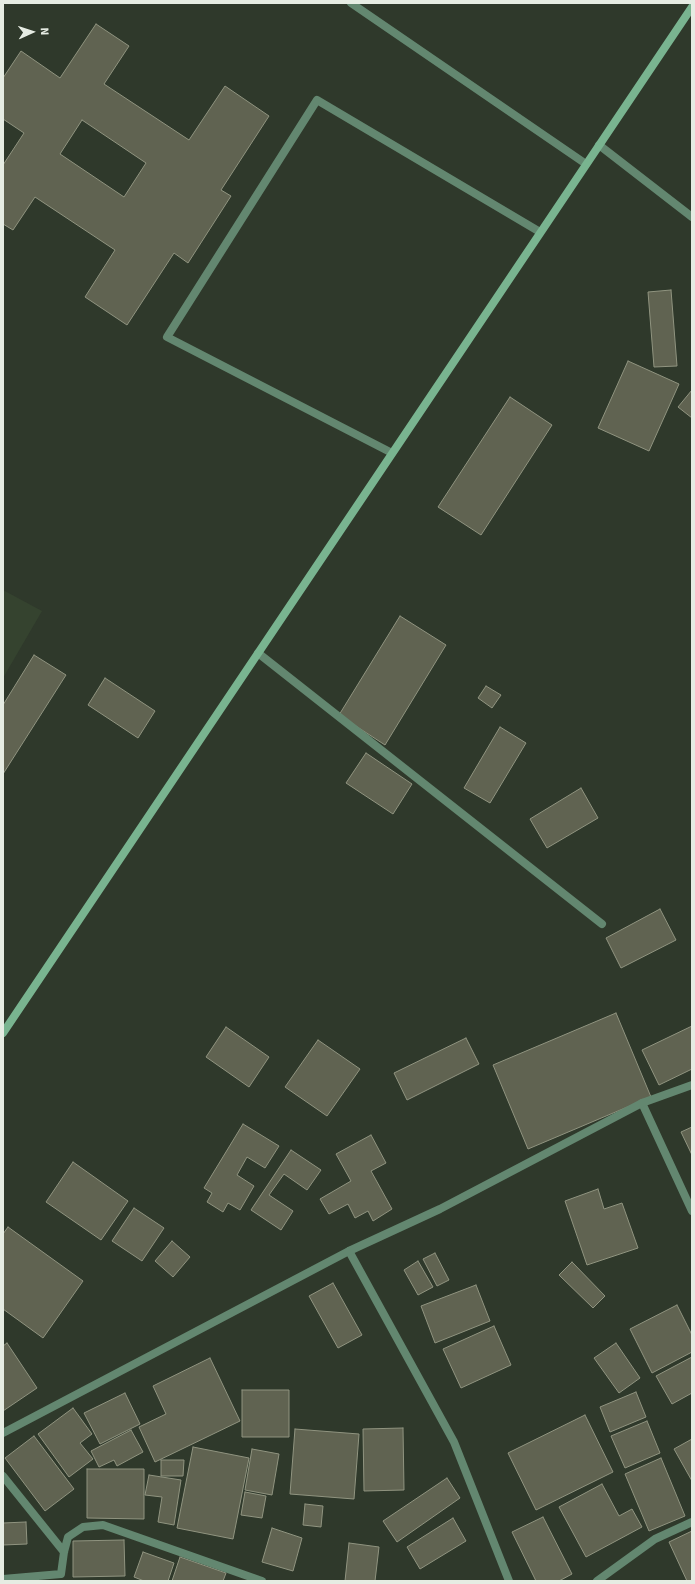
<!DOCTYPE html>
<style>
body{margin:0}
#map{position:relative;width:695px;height:1584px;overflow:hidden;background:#2f392b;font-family:Signika,sans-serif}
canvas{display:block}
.frame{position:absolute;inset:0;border:4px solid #e6ece3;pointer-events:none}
.north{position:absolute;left:12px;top:12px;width:40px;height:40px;-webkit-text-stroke:3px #2f392b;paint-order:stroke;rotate:87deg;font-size:11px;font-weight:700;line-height:16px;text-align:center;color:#e6ece3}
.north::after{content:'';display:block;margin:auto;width:14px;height:18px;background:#e6ece3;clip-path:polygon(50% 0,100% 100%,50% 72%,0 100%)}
</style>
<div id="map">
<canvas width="695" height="1584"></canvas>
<div class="frame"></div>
<div class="north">N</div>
</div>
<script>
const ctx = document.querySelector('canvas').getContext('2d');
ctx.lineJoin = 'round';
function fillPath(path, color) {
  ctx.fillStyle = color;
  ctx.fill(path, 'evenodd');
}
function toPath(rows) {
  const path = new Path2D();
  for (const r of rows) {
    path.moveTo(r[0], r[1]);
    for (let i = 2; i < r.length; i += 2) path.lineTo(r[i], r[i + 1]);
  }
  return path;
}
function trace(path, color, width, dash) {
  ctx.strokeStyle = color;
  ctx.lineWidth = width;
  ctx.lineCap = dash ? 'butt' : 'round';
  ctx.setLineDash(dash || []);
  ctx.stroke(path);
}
const built = toPath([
 [3,590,42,611,3,678]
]);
const building = toPath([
 [96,24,129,46,104,84,189,140,225,86,269,116,221,190,231,196,188,263,174,253,127,325,85,297,115,250,35,197,13,230,3,224,3,165,24,133,3,119,3,78,21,51,60,78,96,24],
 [82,120,146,163,124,197,60,154,82,120],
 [671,290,677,366,654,367,648,292,671,290],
 [628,361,679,384,649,451,598,428,628,361],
 [692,390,692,418,678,407,692,390],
 [510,397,552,425,481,535,438,507,510,397],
 [400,616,446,645,385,745,339,715,400,616],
 [34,655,66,675,3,774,3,705,34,655],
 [105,678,155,711,138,738,88,705,105,678],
 [486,686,501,695,492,708,478,698,486,686],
 [500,727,526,743,490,803,464,788,500,727],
 [366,753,412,784,393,814,346,783,366,753],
 [581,788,598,818,547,848,530,819,581,788],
 [660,909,676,940,621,968,606,938,660,909],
 [616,1013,651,1097,528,1149,493,1065,616,1013],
 [692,1026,692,1069,659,1085,642,1050,692,1026],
 [226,1027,269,1057,249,1087,206,1057,226,1027],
 [466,1038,479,1064,407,1100,394,1073,466,1038],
 [318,1040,360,1069,327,1116,285,1087,318,1040],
 [243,1124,279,1146,265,1168,247,1157,237,1175,254,1186,240,1210,228,1203,223,1212,207,1202,212,1193,204,1188,243,1124],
 [692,1127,692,1155,681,1132,692,1127],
 [371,1135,386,1163,371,1171,392,1209,373,1221,368,1211,355,1218,348,1204,329,1214,320,1199,351,1181,336,1154,371,1135],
 [291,1150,321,1170,307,1190,284,1174,269,1195,293,1211,281,1230,251,1210,291,1150],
 [73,1162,128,1201,101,1240,46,1202,73,1162],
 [598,1189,604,1209,622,1203,638,1248,587,1265,565,1201,598,1189],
 [134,1208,164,1228,142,1261,112,1241,134,1208],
 [8,1227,83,1281,43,1338,3,1309,3,1234,8,1227],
 [172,1241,190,1257,173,1277,155,1261,172,1241],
 [435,1253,449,1280,437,1286,423,1259,435,1253],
 [418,1261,433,1287,418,1295,404,1270,418,1261],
 [572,1262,605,1296,593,1308,559,1275,572,1262],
 [333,1283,362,1335,338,1348,309,1296,333,1283],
 [476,1285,490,1321,435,1343,421,1306,476,1285],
 [677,1305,692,1335,692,1352,652,1373,630,1329,677,1305],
 [494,1326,511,1365,461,1388,443,1349,494,1326],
 [7,1343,37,1388,3,1411,3,1346,7,1343],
 [616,1343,640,1378,619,1393,594,1358,616,1343],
 [692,1357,692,1393,672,1404,656,1376,692,1357],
 [210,1358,240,1421,155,1462,139,1427,166,1414,153,1386,210,1358],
 [242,1390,289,1390,289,1437,242,1437,242,1390],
 [636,1392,646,1417,610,1432,600,1407,636,1392],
 [125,1393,140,1424,100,1444,84,1413,125,1393],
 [73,1408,92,1434,80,1443,93,1459,69,1477,38,1434,73,1408],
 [585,1415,613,1472,536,1510,508,1453,585,1415],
 [647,1421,660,1453,625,1468,611,1436,647,1421],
 [403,1428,404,1490,364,1491,363,1429,403,1428],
 [295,1429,359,1434,354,1499,290,1494,295,1429],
 [131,1430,143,1452,117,1466,114,1460,99,1467,91,1451,131,1430],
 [34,1436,74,1489,45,1511,5,1458,34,1436],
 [692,1439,692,1481,674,1449,692,1439],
 [193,1447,249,1458,233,1539,177,1528,193,1447],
 [252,1449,279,1454,272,1495,245,1490,252,1449],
 [661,1458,685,1516,649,1531,625,1474,661,1458],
 [161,1460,184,1460,183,1476,161,1476,161,1460],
 [87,1469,144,1469,144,1519,87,1518,87,1469],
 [149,1475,181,1480,174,1525,158,1522,162,1497,145,1495,149,1475],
 [447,1478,460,1498,397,1542,383,1521,447,1478],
 [602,1484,619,1516,632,1509,642,1527,586,1557,559,1507,602,1484],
 [245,1492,266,1496,262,1518,241,1515,245,1492],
 [305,1504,323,1506,321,1527,303,1525,305,1504],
 [543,1517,572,1574,559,1581,536,1581,512,1532,543,1517],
 [453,1518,466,1541,420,1569,407,1547,453,1518],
 [26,1522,27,1544,3,1545,3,1523,26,1522],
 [272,1528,302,1538,293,1571,262,1562,272,1528],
 [692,1531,692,1581,687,1581,669,1542,692,1531],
 [124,1540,125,1576,73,1577,73,1541,124,1540],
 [349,1543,379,1547,375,1581,345,1581,349,1543],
 [143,1552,174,1563,168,1581,144,1581,134,1577,143,1552],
 [180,1557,226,1573,223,1581,172,1581,180,1557]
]);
const service = toPath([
 [351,3,586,164],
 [392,453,167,337,317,100,540,232]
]);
const minor = toPath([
 [599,145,692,217],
 [258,653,602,924],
 [642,1103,692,1211],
 [349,1251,454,1442,509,1581],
 [3,1476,64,1552],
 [3,1579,61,1574,64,1552,68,1537,83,1527,103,1525,262,1581],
 [597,1581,655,1539,692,1522]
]);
const tertiary = toPath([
 [3,1433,349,1251,440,1209,642,1103,692,1085]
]);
const secondary = toPath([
 [3,1033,692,7]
]);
fillPath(built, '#35432f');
fillPath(building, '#606351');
trace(building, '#909480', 1);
trace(service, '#638770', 8);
trace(minor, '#638770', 8);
trace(tertiary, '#638770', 8);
trace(secondary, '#79b490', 8);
</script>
